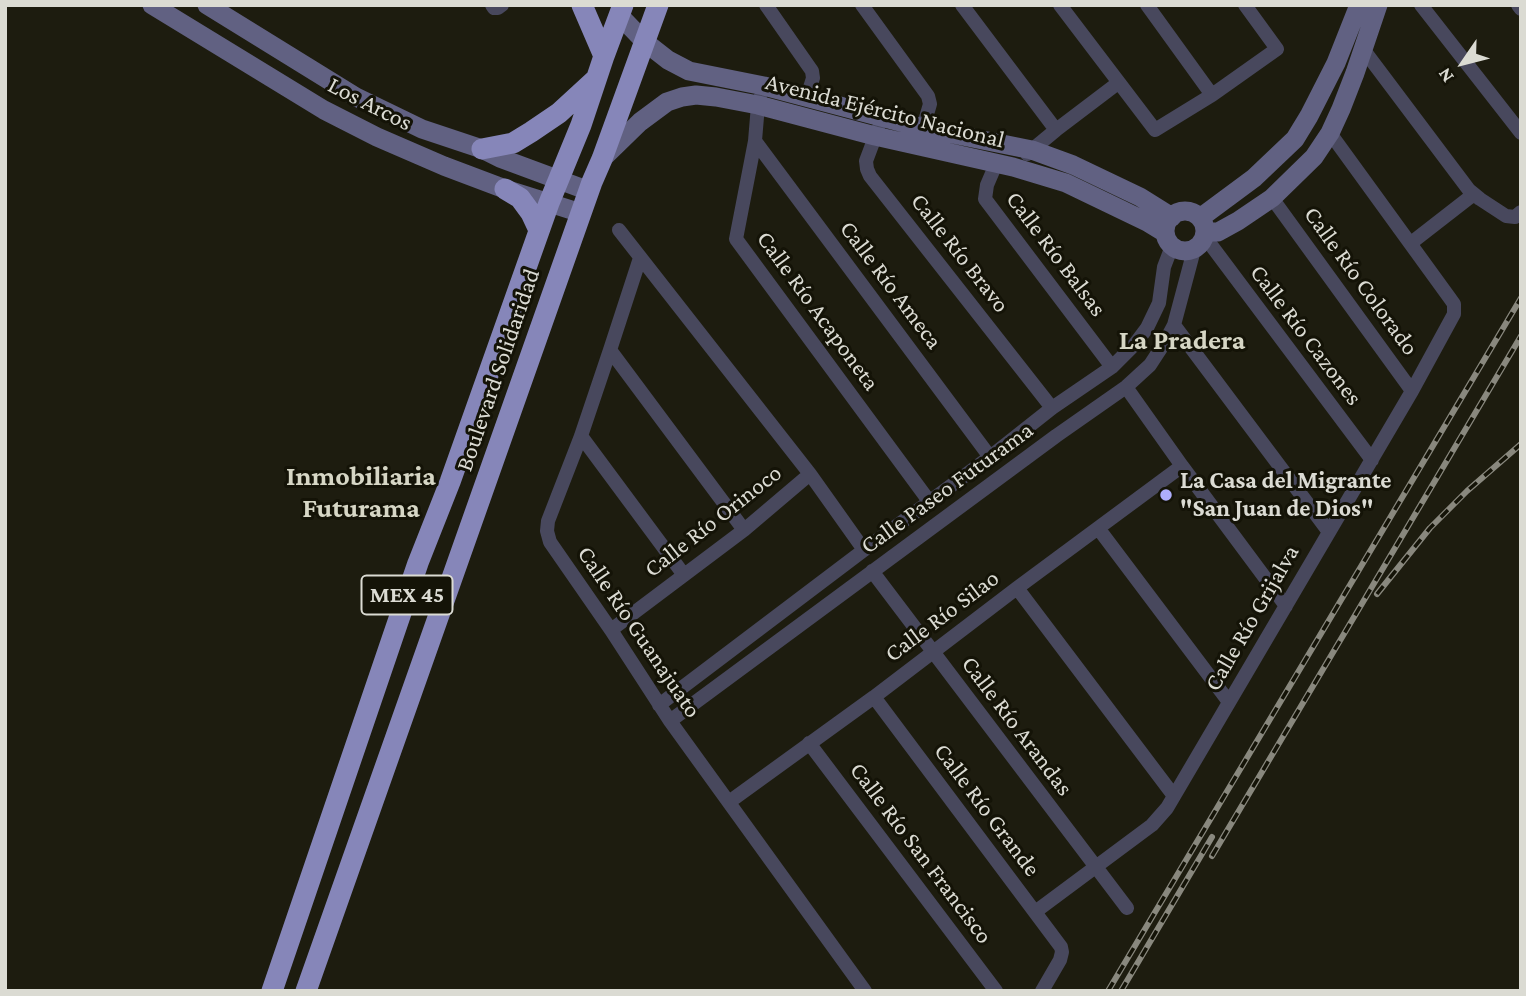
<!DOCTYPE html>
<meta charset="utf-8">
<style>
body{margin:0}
#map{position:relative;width:1526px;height:996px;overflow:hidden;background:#1d1c0f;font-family:"Crimson Pro",serif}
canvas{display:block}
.frame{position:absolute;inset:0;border:7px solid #dbdbd3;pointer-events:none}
.north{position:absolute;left:1428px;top:28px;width:70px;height:70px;-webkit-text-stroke:5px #141307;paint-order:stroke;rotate:235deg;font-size:19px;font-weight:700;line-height:28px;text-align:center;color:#dbdbd3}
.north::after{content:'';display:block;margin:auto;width:24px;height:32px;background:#dbdbd3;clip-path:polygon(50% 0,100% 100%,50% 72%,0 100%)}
</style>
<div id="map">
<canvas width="1526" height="996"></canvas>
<div class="frame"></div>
<div class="north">N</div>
</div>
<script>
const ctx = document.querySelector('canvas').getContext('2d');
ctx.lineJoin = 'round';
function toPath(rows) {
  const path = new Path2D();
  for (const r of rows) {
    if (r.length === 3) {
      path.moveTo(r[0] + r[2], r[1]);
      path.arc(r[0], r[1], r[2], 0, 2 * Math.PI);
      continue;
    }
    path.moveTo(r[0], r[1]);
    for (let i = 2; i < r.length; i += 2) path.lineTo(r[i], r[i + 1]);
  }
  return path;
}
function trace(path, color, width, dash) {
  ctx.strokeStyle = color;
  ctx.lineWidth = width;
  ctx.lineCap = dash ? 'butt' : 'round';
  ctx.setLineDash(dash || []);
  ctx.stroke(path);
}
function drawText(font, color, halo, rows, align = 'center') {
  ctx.font = font + ' "Crimson Pro",serif';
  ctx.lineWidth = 6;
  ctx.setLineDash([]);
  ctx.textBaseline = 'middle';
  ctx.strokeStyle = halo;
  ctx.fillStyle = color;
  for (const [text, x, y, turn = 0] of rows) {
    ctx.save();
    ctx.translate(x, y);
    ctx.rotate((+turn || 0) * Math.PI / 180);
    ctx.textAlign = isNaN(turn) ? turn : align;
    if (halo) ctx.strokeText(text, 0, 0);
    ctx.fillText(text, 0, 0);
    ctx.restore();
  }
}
const street = toPath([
 [492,5,494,8,498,8,502,5],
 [766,5,812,71,813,78,807,97],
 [862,5,928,96,930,104,923,128],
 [962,5,1056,130],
 [1060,5,1155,130,1212,95,1277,49,1245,5],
 [1147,5,1212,95],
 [1421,5,1521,133],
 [1518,5,1521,9],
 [1363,49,1469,190,1480,199,1506,216,1515,217,1521,212],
 [760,98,758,105,755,141,736,239,929,501],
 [878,129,866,161,867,169,870,176,1052,408],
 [755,141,990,457],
 [1027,154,1056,130,1118,83],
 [996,164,987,185,985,199,1112,367],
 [1272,198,1412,391],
 [619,230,810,474,864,550],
 [1205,237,1372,460],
 [1411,243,1474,194],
 [640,258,610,350,581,436,548,521,547,531,550,542,611,630,670,721,865,991],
 [1174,325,1329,532],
 [610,350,744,530],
 [1126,387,1182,466,1286,606],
 [581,436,684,575],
 [1098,528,1229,702],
 [872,571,1127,908],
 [1017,588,1174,796],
 [611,630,744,530,810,474],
 [874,697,1061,947,1062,952,1060,960,1042,991],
 [659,705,864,550,990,457,1052,408,1112,367,1135,344,1147,328,1159,303,1164,267,1172,246],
 [670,721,1056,436,1126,387,1150,365,1165,342,1174,325,1194,250],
 [809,743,996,991],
 [729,802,874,697,1017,588,1182,466],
 [1035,912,1152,825,1167,808,1412,391,1454,314,1454,304,1449,297,1330,133]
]);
const secondary = toPath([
 [152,5,324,110,377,137,444,166,505,189,581,213],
 [207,5,356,97,422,129,482,149,500,158,589,191],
 [620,16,645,42,668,60,689,71,764,86,923,128,1032,150,1073,165,1140,197,1172,217],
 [602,159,640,122,667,102,682,97,696,95,716,97,758,105,875,136,1013,167,1066,183,1147,222,1165,233],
 [1185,231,20],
 [1200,218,1254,178,1295,139,1309,116,1336,63,1359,5],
 [1205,232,1218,232,1238,221,1272,198,1314,157,1330,133,1341,109,1355,73,1378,5]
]);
const highway = toPath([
 [582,5,604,56],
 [482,149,513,143,531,132,559,113,596,79],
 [505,189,520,198,531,213,539,230],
 [272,991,418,563,450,482,549,203,581,125,604,56,623,5],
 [306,991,592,182,602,159,658,5]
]);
const rail = toPath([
 [1377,594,1430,528,1467,491,1521,444],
 [1212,856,1521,336],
 [1108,991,1521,298],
 [1121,991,1212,837]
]);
const markers = [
 [1166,495,7,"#aeaefb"]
];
const shields = [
 [407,595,91]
];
const shieldNames = [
 ["MEX 45",407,595]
];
const streetNames = [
 ["Los Arcos",370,104,27],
 ["Avenida Ejército Nacional",885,111,14],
 ["Calle Río Bravo",960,253,52],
 ["Calle Río Balsas",1056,254,53],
 ["Calle Río Colorado",1361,281,54],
 ["Calle Río Ameca",891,285,53],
 ["Calle Río Acaponeta",818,311,54],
 ["Calle Río Cazones",1306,335,53],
 ["Boulevard Solidaridad",498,370,-71],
 ["Calle Paseo Futurama",947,488,-36],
 ["Calle Río Orinoco",713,521,-38],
 ["Calle Río Silao",942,616,-37],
 ["Calle Río Grijalva",1252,618,-60],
 ["Calle Río Guanajuato",639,632,56],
 ["Calle Río Arandas",1017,726,53],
 ["Calle Río Grande",987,810,53],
 ["Calle Río San Francisco",921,853,53]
];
const poiNames = [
 ["La Casa del Migrante",1180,481],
 ["\"San Juan de Dios\"",1180,509]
];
const quarterNames = [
 ["La Pradera",1182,340],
 ["Inmobiliaria",361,476],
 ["Futurama",361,508]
];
trace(street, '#48485d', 14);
trace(secondary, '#616182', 19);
trace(highway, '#8686b9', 21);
trace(rail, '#89887e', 6);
trace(rail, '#141307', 3.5, [10]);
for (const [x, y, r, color] of markers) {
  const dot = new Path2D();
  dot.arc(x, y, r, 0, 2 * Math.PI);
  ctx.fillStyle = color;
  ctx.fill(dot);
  trace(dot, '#141307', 2.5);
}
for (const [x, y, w] of shields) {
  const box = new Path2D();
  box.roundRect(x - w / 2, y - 19.5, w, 39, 5);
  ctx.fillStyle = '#141307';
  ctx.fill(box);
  trace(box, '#dbdbd3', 2);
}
drawText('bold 23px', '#dbdbd3', null, shieldNames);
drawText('24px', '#dbdbd3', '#141307', streetNames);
drawText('bold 24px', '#dbdbd3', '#141307', poiNames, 'left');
drawText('bold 28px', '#d6d6c5', '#141307', quarterNames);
</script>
